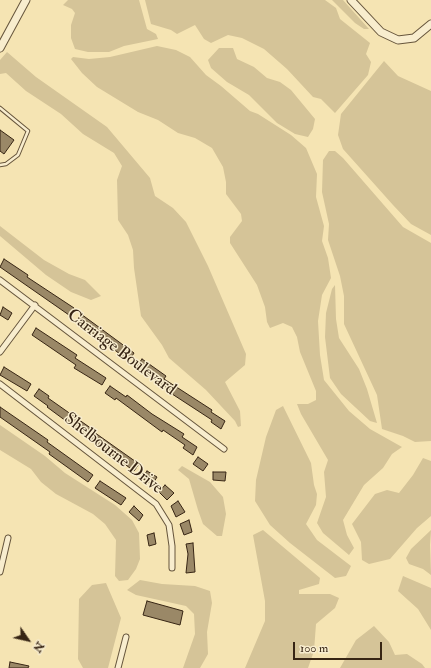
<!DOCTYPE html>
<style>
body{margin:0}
#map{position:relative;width:431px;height:668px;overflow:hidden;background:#f5e4b3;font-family:"IM FELL Double Pica",serif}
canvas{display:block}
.north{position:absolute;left:8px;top:620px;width:40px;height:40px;-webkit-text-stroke:3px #f8edce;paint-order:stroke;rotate:124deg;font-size:11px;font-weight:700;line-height:16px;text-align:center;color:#372514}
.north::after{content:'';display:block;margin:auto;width:14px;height:18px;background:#372514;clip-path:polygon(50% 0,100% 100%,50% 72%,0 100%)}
.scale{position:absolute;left:293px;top:642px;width:89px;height:18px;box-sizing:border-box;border:2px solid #372514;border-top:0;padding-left:5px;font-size:12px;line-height:14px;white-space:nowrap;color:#372514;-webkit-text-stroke:3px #f8edce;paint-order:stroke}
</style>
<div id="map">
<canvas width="431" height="668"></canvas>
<div class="north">N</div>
<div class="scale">100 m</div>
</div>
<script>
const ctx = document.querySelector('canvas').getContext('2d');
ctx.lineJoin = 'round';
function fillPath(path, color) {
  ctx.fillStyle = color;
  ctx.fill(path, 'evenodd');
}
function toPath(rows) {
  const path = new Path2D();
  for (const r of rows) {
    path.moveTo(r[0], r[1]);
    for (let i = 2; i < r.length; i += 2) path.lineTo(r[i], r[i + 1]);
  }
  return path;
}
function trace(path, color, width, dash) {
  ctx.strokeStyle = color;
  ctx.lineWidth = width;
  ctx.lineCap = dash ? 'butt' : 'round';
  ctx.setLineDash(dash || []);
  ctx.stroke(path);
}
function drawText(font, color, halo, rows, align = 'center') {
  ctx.font = font + ' "IM FELL Double Pica",serif';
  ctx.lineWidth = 3;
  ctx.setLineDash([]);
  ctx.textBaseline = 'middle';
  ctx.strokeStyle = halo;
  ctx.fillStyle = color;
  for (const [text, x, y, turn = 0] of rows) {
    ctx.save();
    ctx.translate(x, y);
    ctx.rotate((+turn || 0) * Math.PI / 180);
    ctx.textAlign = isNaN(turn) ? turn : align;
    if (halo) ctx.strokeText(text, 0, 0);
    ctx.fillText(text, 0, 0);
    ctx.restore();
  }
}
const green = toPath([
 [68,0,139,0,147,29,156,34,158,39,124,46,109,52,88,52,75,49,71,38,71,25,75,13,72,9,63,5],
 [145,0,325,0,336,8,340,19,370,43,366,54,371,62,368,75,335,113,321,99,313,97,287,69,264,49,242,38,228,35,211,43,204,39,195,25,177,34,171,30,151,24],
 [332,0,343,0,369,29,364,29,355,23],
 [157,46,176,50,190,57,206,75,221,86,250,111,258,114,291,135,306,148,317,174,316,197,324,226,322,241,328,258,331,278,322,295,318,321,320,355,324,380,349,411,370,429,402,447,392,454,383,468,364,485,343,520,347,535,354,548,349,555,323,533,317,523,326,497,324,472,328,460,301,414,297,404,308,404,316,400,316,391,300,352,297,337,292,327,283,323,270,328,267,322,265,307,257,285,230,243,230,237,242,221,241,214,226,194,226,182,223,167,212,148,195,138,178,133,158,120,138,112,97,87,82,73,71,59,73,57,89,59,110,57],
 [219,48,233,48,237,59,254,67,267,78,280,82,291,90,315,119,313,129,308,137,295,134,277,123,249,95,227,82,211,68,208,60],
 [7,52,36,77,107,127,150,178,155,196,173,208,186,222,208,266,246,354,245,365,225,382,240,411,241,426,238,427,235,421,206,390,169,358,162,345,141,316,134,268,133,250,128,235,118,220,117,180,122,166,114,153,83,134,61,114,26,91,6,73,0,74,0,60],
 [384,61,398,76,431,91,431,235,411,224,393,205,343,149,338,135,341,114],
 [329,151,335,151,343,158,403,227,431,243,431,441,415,442,403,436,382,429,377,395,344,324,344,296,340,276,328,240,329,224,322,192,323,160],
 [0,226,44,260,69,274,85,280,101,296,91,300,71,292,46,275,0,236],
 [335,285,336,319,339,338,359,369,367,389,377,423,370,421,341,394,330,378,325,337,326,313,332,289],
 [283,406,311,463,314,485,317,494,316,505,306,524,317,540,351,566,346,576,335,578,290,543,270,525,255,501,256,480,266,437,276,410],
 [0,425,45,456,65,473,115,505,132,520,139,533,140,559,136,569,128,580,119,581,115,576,116,540,105,524,93,514,56,494,41,482,31,469,0,450],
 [423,458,431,461,431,516,417,528,390,559,369,564,362,560,361,542,352,524,375,494,387,490,399,493,413,475],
 [182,466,210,482,223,497,226,514,222,536,217,536,203,524,198,510,189,479,178,470],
 [263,530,320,578,319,584,299,590,299,594,330,594,339,598,335,608,316,624,314,651,308,668,245,668,265,621,265,601,253,535],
 [431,530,430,545,431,575,423,569,409,564,406,558,411,549],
 [403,576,431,588,431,630,418,609,398,591],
 [140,580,162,584,195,586,210,591,212,603,207,632,208,654,200,668,183,668,195,634,194,614,186,606,136,595,127,590],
 [106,583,121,618,108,668,83,668,78,659,79,599,92,585],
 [374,626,389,642,395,655,407,654,422,664,425,668,340,668,356,640]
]);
const building = toPath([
 [0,130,14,140,4,154,0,151,0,130],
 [4,259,28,275,27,277,74,308,69,315,0,267,4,259],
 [3,307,12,313,8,320,0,315,3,307],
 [81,314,134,353,129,361,77,321,81,314],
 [36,328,77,355,75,358,106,378,102,385,74,368,76,365,32,335,36,328],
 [142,359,166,376,164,379,212,410,211,412,225,421,221,429,211,422,212,420,166,390,167,388,137,366,142,359],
 [4,367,31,384,27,391,0,375,4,367],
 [110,386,126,397,127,395,152,414,184,434,182,437,197,447,193,455,183,448,185,445,163,430,162,432,116,398,115,400,105,393,110,386],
 [39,389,49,396,48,398,92,429,91,430,139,464,134,471,47,407,48,406,34,396,39,389],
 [0,407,48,440,47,442,93,475,88,482,49,454,50,452,0,417,0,407],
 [198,457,208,464,203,471,193,464,198,457],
 [147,471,157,477,152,485,142,478,147,471],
 [213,472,226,472,225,481,213,480,213,472],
 [100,481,126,498,121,505,95,488,100,481],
 [165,485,174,493,167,500,159,492,165,485],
 [178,501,185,512,176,517,171,506,178,501],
 [134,506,143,515,139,521,129,512,134,506],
 [189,520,192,532,184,535,180,524,189,520],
 [154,533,156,544,149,546,147,535,154,533],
 [193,543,195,572,186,573,188,554,186,544,193,543],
 [147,601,183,611,180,625,143,615,147,601],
 [10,662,29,666,28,668,9,668,10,662]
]);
const service = toPath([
 [0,108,28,131,18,155,6,164,0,165]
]);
const minor = toPath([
 [0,280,224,449],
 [0,352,35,305],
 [0,384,156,504,169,525,172,546,172,568],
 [0,572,8,538],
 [118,668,126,637]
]);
const tertiary = toPath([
 [351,0,381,32,398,40,414,38,431,24],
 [0,48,26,0]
]);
const streetNames = [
 ["Carriage Boulevard",121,353,37],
 ["Shelbourne Drive",113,454,38]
];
fillPath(green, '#d5c498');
fillPath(building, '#9a8867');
trace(building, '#372514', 1);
trace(service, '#66553c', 4.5);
trace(minor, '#66553c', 7);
trace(tertiary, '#66553c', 9);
trace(service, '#f8edce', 2.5);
trace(minor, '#f8edce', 5);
trace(tertiary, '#f8edce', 7);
drawText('17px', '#372514', '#f8edce', streetNames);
</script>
